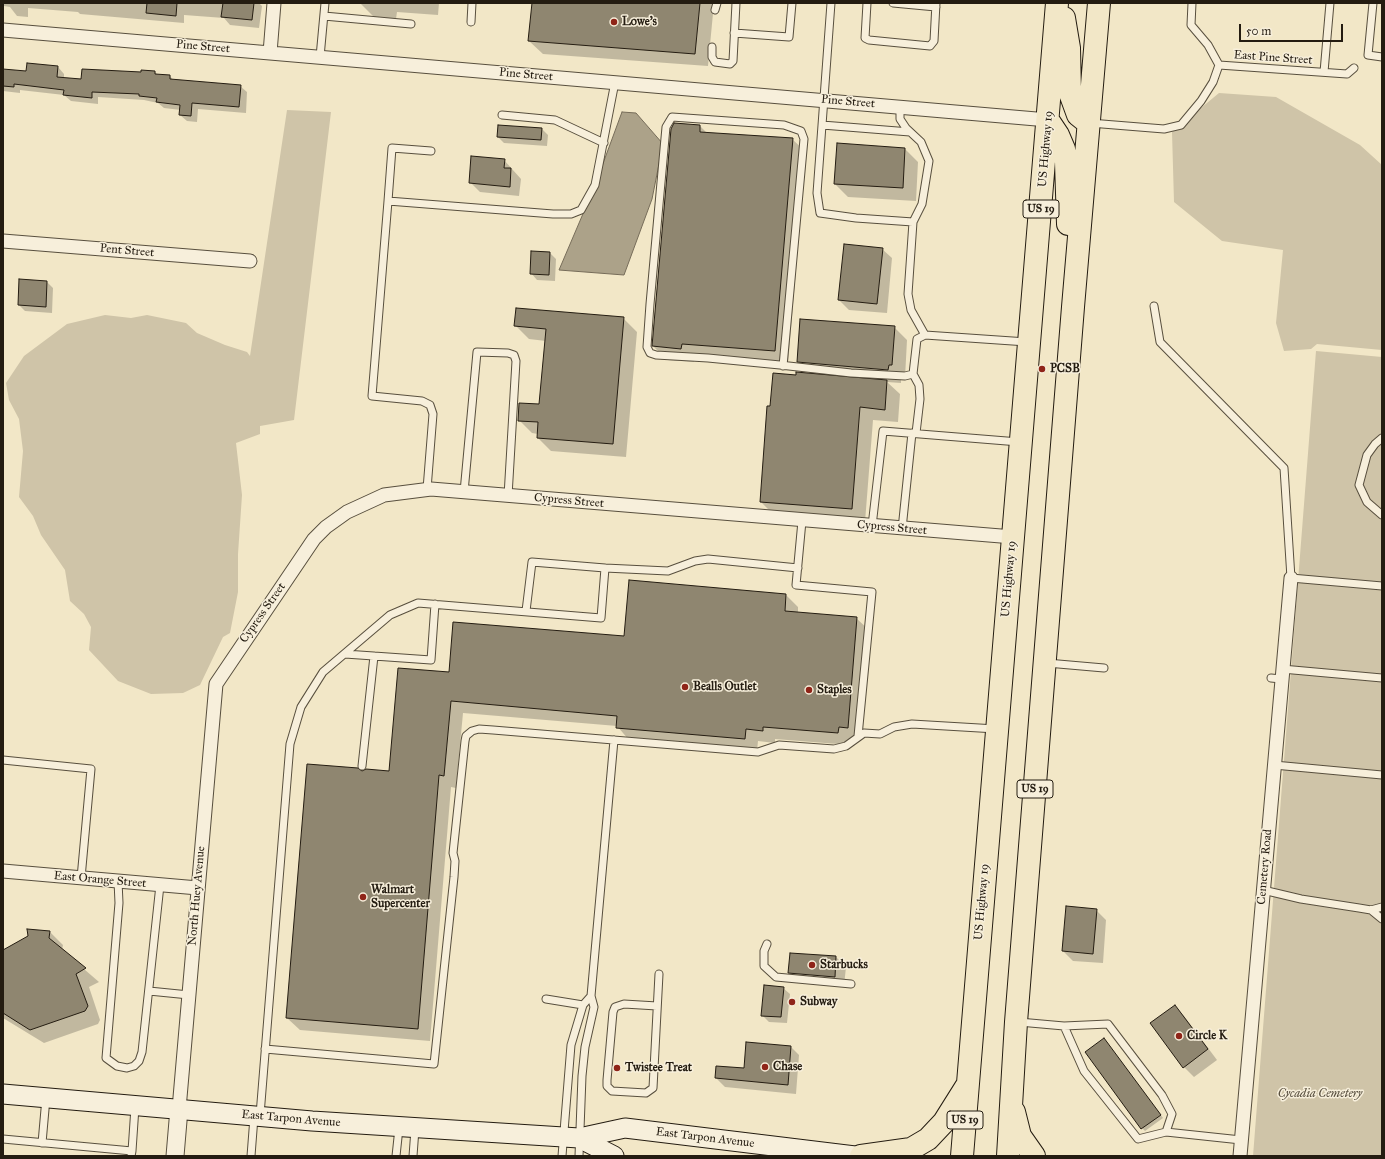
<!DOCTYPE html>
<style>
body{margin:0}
#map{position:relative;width:1385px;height:1159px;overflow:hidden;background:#f2e7c7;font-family:"IM FELL Great Primer",serif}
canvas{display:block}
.frame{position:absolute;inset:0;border:4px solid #241c11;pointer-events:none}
.scale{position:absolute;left:1239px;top:24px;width:104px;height:18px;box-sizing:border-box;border:2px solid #241c11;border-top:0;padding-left:5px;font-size:12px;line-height:14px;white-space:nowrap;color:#241c11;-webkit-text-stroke:3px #f7efdb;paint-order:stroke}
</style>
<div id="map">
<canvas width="1385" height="1159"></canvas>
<div class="frame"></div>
<div class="scale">50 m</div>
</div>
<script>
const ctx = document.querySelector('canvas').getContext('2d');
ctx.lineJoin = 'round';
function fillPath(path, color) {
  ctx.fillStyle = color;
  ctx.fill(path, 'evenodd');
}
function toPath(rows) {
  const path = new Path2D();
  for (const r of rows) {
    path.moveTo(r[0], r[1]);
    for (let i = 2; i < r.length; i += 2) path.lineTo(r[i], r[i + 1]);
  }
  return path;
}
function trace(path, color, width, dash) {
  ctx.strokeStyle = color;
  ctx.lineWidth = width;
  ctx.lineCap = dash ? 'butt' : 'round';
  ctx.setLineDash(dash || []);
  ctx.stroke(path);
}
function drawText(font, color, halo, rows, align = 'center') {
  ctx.font = font + ' "IM FELL Great Primer",serif';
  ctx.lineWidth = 3;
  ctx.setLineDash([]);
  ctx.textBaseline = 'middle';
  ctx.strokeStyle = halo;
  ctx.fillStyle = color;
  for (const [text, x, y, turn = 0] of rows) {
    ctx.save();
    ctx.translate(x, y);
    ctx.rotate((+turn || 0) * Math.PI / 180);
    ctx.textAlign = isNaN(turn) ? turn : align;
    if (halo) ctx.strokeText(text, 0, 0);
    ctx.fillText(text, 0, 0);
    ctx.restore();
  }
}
const green = toPath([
 [1219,93,1276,97,1360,145,1382,165,1382,350,1317,344,1311,349,1284,351,1276,323,1283,250,1222,241,1174,202,1172,132],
 [287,110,331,112,294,420,260,426,260,434,236,443,242,495,238,554,238,592,230,633,223,637,200,685,183,693,151,694,118,681,89,650,91,627,84,614,70,601,65,570,41,535,33,516,19,497,23,451,19,419,9,400,6,383,24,356,67,324,105,315,131,318,147,315,186,323,197,333,225,345,247,352,250,356],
 [1316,351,1382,357,1382,1156,1253,1156]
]);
const water = toPath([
 [622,112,636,113,663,144,652,199,624,275,559,270,594,188,622,112]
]);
const shadow = toPath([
 [3,3,259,3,262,6,259,28,230,25,224,18,184,15,184,23,80,14,78,12,28,8,28,17,17,16,10,7,4,6],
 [360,3,439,3,438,15,397,12,396,19,374,17],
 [533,3,714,3,708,66,543,54,529,41],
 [58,67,64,74,64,79,82,81,155,72,158,75,170,76,173,80,240,86,247,92,246,113,198,109,197,122,187,121,180,115,181,110,164,108,158,103,144,100,98,97,98,104,71,101,64,95,20,90,20,93,3,91,3,70,27,72],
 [700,126,707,133,792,139,806,152,788,364,695,356,694,362,667,360,654,347,672,129],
 [542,129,548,135,547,146,504,143,498,137],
 [905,149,918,162,916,201,848,197,835,184],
 [504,160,521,179,519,196,480,192,470,182],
 [882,249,892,258,887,313,849,310,839,300],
 [532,252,550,253,556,259,555,281,537,280,531,273],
 [47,282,53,288,52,313,25,311,19,305],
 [623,318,637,332,626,457,551,451,538,438,538,434,532,433,519,420,540,405,546,341,529,339,516,326],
 [894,327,907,340,905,378,901,378,901,383,887,382,900,394,898,422,873,420,865,522,774,515,761,502,770,407,797,376,811,374,798,362],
 [786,595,798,607,798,613,856,618,869,630,860,740,850,745,775,739,775,743,758,741,757,751,629,740,617,726,463,713,456,788,451,787,430,1041,300,1030,287,1018,362,772,390,772,450,673,625,637],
 [1096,910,1106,920,1103,963,1073,961,1063,951],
 [29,930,50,932,63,945,62,950,99,982,89,987,100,1020,98,1024,44,1043,3,1018,3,952,29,936],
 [791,954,836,957,846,967,844,986,799,983,789,973],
 [783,988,790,994,787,1023,769,1022,762,1015],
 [1175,1007,1184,1016,1217,1060,1194,1077,1184,1067],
 [1104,1039,1163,1118,1145,1131,1142,1128],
 [791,1047,799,1055,796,1094,725,1087,716,1078,745,1069]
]);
const building = toPath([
 [147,3,177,3,176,16,146,13,147,3],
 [223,3,254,3,252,20,221,17,223,3],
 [532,3,700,3,695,54,528,41,532,3],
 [27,63,58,66,57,77,81,79,82,69,141,72,141,70,155,71,155,74,170,75,170,79,241,85,239,107,192,103,191,116,179,115,180,105,156,102,157,98,139,96,139,94,92,92,92,98,63,95,64,90,14,84,14,87,3,86,3,69,26,71,27,63],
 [674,123,700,125,700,132,793,138,775,351,682,344,681,349,652,346,671,129,674,123],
 [498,125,542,128,541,140,497,137,498,125],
 [837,143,905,148,903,188,834,184,837,143],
 [471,156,505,159,504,168,511,168,510,187,469,183,471,156],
 [844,244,883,248,877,304,838,300,844,244],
 [531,251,550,252,549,275,530,274,531,251],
 [19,279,47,281,46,307,18,305,19,279],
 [516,308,624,317,613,444,537,438,538,422,518,421,519,403,539,404,546,329,514,326,516,308],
 [800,319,895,326,892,365,889,365,888,370,797,362,800,319],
 [796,372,887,380,885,410,860,407,852,509,760,502,767,406,770,406,773,373,796,375,796,372],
 [629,580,786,594,785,611,857,617,848,728,839,727,838,733,763,727,763,731,746,729,745,739,616,728,617,716,451,701,444,776,439,775,418,1029,286,1018,307,764,358,768,362,771,366,769,389,771,398,668,449,672,453,622,624,636,629,580],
 [1066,906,1097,909,1093,954,1062,951,1066,906],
 [27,929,50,931,49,938,86,968,76,974,88,1006,85,1011,30,1030,3,1013,3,950,28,936,27,929],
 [790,953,836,956,835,977,788,973,790,953],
 [764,985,784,987,781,1017,761,1016,764,985],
 [1175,1005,1208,1049,1183,1068,1150,1023,1175,1005],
 [1104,1038,1161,1115,1141,1129,1085,1052,1104,1038],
 [746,1042,791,1046,788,1085,715,1078,716,1066,744,1068,746,1042]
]);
const service = toPath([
 [831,3,817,193,820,213,856,218,913,222],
 [867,3,865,38,869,40,930,46,934,41,936,3],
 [893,3,936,7],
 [1192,3,1191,25,1208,45,1219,65],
 [1373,3,1368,55,1382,57],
 [715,10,717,3],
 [324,16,411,24],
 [471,22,472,3],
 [734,33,789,37,792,3],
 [712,47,712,57,715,62,730,64,733,61,736,3],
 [320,57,325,3],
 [1324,72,1330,3],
 [900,107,900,119,906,128,921,142,929,161,922,204,913,222,908,294,911,310,925,335],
 [502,115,555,120,604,143],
 [1090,123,1164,129,1181,125,1201,101,1213,82,1219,65,1347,74,1354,68],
 [822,125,910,132],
 [388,201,392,148,431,151],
 [1154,306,1160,342,1284,468,1291,578,1382,586],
 [783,366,804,139,801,131,784,125,672,117,666,127,650,304,647,347,650,353,656,355,708,358,780,365,851,373,905,376,913,374,917,339,925,335,1027,342],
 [913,374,919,385,920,399,916,433],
 [1382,438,1375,444,1367,455,1359,485,1367,502,1382,515],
 [427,489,433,414,430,405,422,401,372,396,388,201,553,214,571,214,581,210,595,185,615,82],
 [464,492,477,352,508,353,514,355,516,361,508,496],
 [802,521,796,585,872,592,858,736],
 [872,526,883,431,1019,442],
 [902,529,912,433],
 [526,611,532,562,605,568],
 [345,654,431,660,435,604],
 [1047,663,1104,668],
 [1282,669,1382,678],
 [1271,678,1281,679],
 [3,760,91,769,81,878],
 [1274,765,1382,775],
 [362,766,374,656],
 [118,881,119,903,106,1058,117,1066,127,1068,134,1066,139,1061,142,1052,160,885],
 [1263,890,1301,899,1359,908,1371,910,1382,907],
 [1371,910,1382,919],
 [767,944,764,951,764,966,776,977,851,984],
 [149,991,189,995],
 [546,999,583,1005],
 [657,1006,624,1004,615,1007,613,1012,607,1080,607,1086,612,1091,646,1093,653,1088,659,974],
 [1019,1022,1064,1026,1084,1071,1138,1139,1166,1132,1241,1140],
 [1064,1026,1108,1024,1162,1095,1172,1114,1166,1132],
 [265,1049,434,1064,454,877,455,861,453,853,465,741,466,736,472,731,479,729,493,730,758,752,779,745,834,749,846,746,864,733,880,734,894,727,912,724,996,729],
 [260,1115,290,744,301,707,323,672,390,615,418,603,601,618,605,568,668,571,695,561,708,559,798,568],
 [3,1139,132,1151,131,1156],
 [42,1143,46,1098],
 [132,1151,135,1107],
 [251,1156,254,1117],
 [396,1156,399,1128],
 [413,1156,415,1129],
 [562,1156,571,1045,583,1005,591,996],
 [579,1156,582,1076,585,1047,594,1007,591,996,614,740]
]);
const minor = toPath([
 [3,30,1048,120],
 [270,53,274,3],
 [3,241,250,261],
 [3,871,198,888],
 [179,1109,216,684,314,539,326,527,347,512,384,495,431,489,1013,537],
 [1240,1156,1291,578]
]);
const tertiary = toPath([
 [175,1156,179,1109]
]);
const secondary = toPath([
 [3,1094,312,1121,579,1138,625,1128,855,1156],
 [579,1138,614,1156]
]);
const trunk = toPath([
 [1064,18,1069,48,1070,93,1078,115,1088,123],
 [1048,120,1058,135,1064,149,1066,162,1068,224],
 [1014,1112,1020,1136,1034,1156],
 [861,1156,911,1149,928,1139,944,1122,966,1087],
 [962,1156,1057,3],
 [1008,1156,1016,1022,1073,307,1099,3]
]);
const markers = [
 [614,22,4,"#8f2418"],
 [1042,369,4,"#8f2418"],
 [685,687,4,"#8f2418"],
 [809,690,4,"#8f2418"],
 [363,897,4,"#8f2418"],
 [812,965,4,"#8f2418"],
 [792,1002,4,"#8f2418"],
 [1179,1036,4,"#8f2418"],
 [765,1067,4,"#8f2418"],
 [617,1068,4,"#8f2418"]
];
const shields = [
 [1041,209,36],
 [1035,789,36],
 [965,1120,36]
];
const shieldNames = [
 ["US 19",1041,209],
 ["US 19",1035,789],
 ["US 19",965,1120]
];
const poiNames = [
 ["Lowe's",622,22],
 ["PCSB",1050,369],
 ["Bealls Outlet",693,687],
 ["Staples",817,690],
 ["Walmart",371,890],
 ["Supercenter",371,904],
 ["Starbucks",820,965],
 ["Subway",800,1002],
 ["Circle K",1187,1036],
 ["Chase",773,1067],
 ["Twistee Treat",625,1068]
];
const streetNames = [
 ["Pine Street",203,47,5],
 ["East Pine Street",1273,58,4],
 ["Pine Street",526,75,5],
 ["Pine Street",848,102,5],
 ["US Highway 19",1046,149,-85],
 ["Pent Street",127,251,5],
 ["Cypress Street",569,501,5],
 ["Cypress Street",892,528,5],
 ["US Highway 19",1009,579,-85],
 ["Cypress Street",263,613,-55],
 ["Cemetery Road",1265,867,-85],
 ["East Orange Street",100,880,5],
 ["North Huey Avenue",197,896,-85],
 ["US Highway 19",982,902,-85],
 ["East Tarpon Avenue",291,1119,5],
 ["East Tarpon Avenue",705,1138,7]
];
const parkNames = [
 ["Cycadia Cemetery",1320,1094]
];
fillPath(green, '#cfc4a8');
fillPath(water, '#aca289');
trace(water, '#766c59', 1);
fillPath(shadow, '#0003');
fillPath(building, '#8f8670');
trace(building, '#241c11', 1);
trace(service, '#584f3e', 9);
trace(minor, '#584f3e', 15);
trace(tertiary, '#584f3e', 19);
trace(secondary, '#241c11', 21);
trace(trunk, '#241c11', 24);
trace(service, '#f7efdb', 7);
trace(minor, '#f7efdb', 13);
trace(tertiary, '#f7efdb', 17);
trace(secondary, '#f7efdb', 19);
trace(trunk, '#f2e7c7', 22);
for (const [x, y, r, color] of markers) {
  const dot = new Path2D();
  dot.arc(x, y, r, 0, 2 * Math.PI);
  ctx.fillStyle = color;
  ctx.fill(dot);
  trace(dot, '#f7efdb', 1.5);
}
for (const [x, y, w] of shields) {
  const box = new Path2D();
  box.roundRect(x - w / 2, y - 9, w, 18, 3);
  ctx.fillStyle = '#f7efdb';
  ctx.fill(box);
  trace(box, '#241c11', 1);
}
drawText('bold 11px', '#241c11', null, shieldNames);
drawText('bold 12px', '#241c11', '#f7efdb', poiNames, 'left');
drawText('12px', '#241c11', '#f7efdb', streetNames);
drawText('italic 12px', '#574e3e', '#f7efdb', parkNames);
</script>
